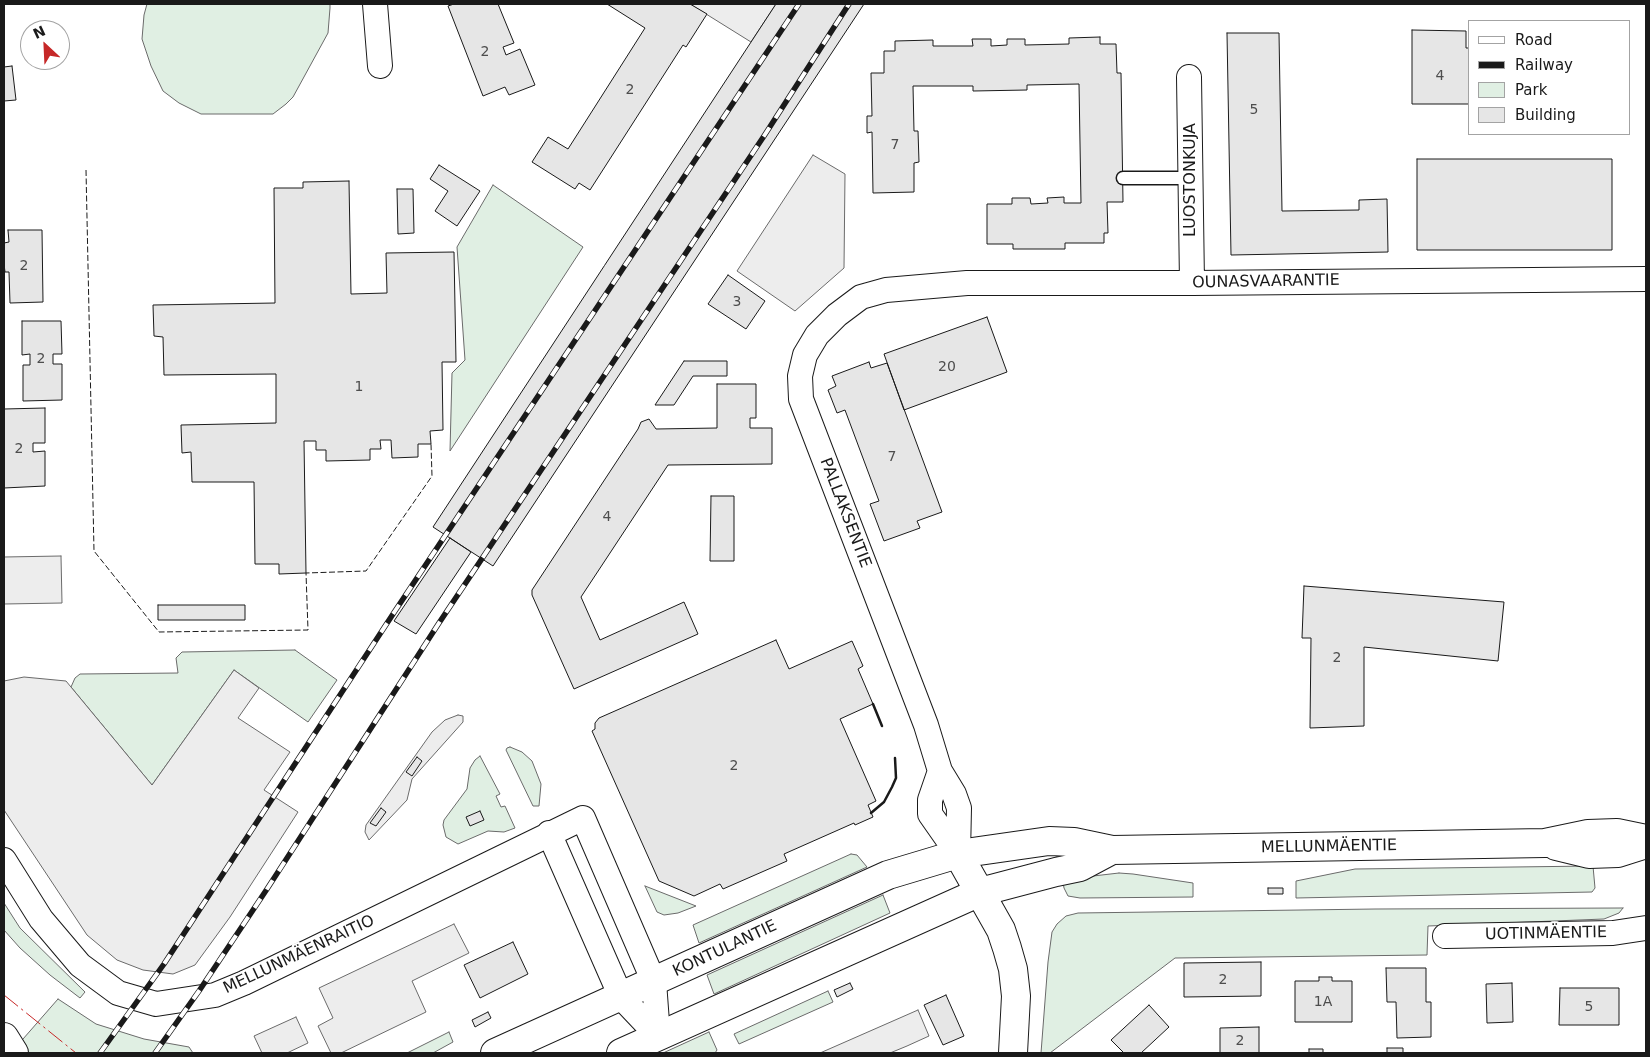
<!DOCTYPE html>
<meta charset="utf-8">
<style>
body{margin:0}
#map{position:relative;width:1650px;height:1057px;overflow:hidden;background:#fff;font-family:"DejaVu Sans",sans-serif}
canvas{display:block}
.frame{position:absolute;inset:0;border:5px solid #1a1a1a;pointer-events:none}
.legend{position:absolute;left:1468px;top:20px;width:162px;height:115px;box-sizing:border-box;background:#fff;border:1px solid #a3a3a3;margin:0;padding:6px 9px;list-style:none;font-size:15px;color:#1a1a1a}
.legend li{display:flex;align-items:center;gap:10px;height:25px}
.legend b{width:25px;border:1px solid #a3a3a3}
.north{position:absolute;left:20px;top:20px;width:50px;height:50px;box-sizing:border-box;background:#fff;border:1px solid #a3a3a3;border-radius:50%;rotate:335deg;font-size:14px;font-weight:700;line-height:20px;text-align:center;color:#1a1a1a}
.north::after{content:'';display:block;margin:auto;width:18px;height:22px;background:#c62828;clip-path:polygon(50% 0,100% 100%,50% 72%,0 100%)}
</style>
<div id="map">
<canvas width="1650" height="1057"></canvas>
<div class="frame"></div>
<ul class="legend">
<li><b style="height:6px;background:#fff"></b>Road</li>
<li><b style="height:6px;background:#1a1a1a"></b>Railway</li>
<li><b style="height:14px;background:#e0efe3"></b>Park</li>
<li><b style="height:14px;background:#e6e6e6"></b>Building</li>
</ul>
<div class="north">N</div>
</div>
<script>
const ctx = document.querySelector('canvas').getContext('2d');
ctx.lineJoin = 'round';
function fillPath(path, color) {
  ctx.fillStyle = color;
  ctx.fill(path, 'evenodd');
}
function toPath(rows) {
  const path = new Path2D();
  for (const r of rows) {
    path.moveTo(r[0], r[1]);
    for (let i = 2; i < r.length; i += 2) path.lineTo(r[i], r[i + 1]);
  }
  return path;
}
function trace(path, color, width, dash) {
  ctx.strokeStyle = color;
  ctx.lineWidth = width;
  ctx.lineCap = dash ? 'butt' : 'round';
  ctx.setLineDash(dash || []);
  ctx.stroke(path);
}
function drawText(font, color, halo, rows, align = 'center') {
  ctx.font = font + ' "DejaVu Sans",sans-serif';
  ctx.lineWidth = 4;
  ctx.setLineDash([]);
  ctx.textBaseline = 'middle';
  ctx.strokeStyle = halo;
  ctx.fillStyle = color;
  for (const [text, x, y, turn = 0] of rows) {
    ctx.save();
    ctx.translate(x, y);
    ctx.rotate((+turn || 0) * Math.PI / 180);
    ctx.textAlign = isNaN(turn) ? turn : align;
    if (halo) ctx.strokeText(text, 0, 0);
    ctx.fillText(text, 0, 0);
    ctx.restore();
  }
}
const green = toPath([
 [147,4,330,4,330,8,328,33,293,97,286,104,273,114,201,114,179,103,163,91,151,66,142,39,144,15,147,4],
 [493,185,583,247,450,451,452,373,465,360,457,247,493,185],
 [295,650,337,680,308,722,234,670,152,785,71,687,75,678,80,674,178,673,176,658,182,652,295,650],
 [510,747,522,752,532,761,541,784,539,806,533,806,506,750,507,748,510,747],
 [480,756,500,794,496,796,501,807,505,806,515,828,504,832,488,831,458,844,446,837,443,825,444,820,467,789,470,768,475,760,480,756],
 [851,854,857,855,867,867,699,943,693,925,851,854],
 [1593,866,1595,888,1592,892,1296,898,1296,881,1355,869,1593,866],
 [1119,873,1133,874,1193,883,1193,897,1080,898,1068,896,1064,888,1063,882,1076,878,1119,873],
 [645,886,696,906,678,913,664,915,657,912,645,886],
 [883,895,890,913,714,994,707,975,883,895],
 [4,903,20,928,85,992,80,998,50,975,20,948,4,930,4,903],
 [1623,908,1619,913,1604,919,1428,926,1427,955,1175,958,1050,1053,1041,1053,1048,962,1052,932,1057,924,1066,916,1078,913,1375,909,1623,908],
 [828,991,833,1002,739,1044,734,1034,828,991],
 [58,999,96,1024,144,1039,189,1047,193,1053,21,1053,16,1047,58,999],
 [449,1032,453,1042,433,1053,407,1053,449,1032],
 [709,1032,717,1050,715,1053,663,1053,709,1032]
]);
const parking = toPath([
 [690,4,776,4,751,42,690,4],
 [813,155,845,174,844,268,795,311,737,271,813,155],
 [61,556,62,603,4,604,4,557,61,556],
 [234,670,259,688,238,718,290,752,264,790,298,812,230,917,195,965,173,974,143,970,117,960,87,935,4,810,4,681,24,677,66,681,152,785,234,670],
 [458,715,463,716,463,722,412,779,407,800,369,840,365,832,366,825,432,732,445,720,458,715],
 [454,924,469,953,412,981,426,1012,341,1053,331,1053,318,1026,333,1018,319,988,454,924],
 [918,1010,929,1036,907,1046,890,1053,820,1053,918,1010],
 [296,1017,308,1043,287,1053,262,1053,254,1036,296,1017]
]);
const building = toPath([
 [454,4,498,4,514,43,503,47,506,55,520,49,535,85,509,95,505,87,483,96,448,6,454,4],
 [607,4,690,4,707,14,686,47,683,45,590,190,579,183,575,189,532,162,548,137,568,149,645,28,607,4],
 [776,4,864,4,493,566,433,527,776,4],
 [1412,30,1466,31,1466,48,1469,48,1469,104,1412,104,1412,30],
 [1227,33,1279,33,1282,211,1359,210,1359,200,1387,199,1388,252,1231,255,1227,33],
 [1100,37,1100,44,1116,44,1117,73,1121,73,1123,202,1107,202,1108,233,1104,233,1104,243,1065,243,1065,249,1013,249,1013,244,987,244,987,204,1012,204,1012,198,1030,198,1031,204,1048,203,1047,198,1064,197,1064,203,1081,203,1079,84,1027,85,1027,90,973,91,973,86,913,86,914,131,918,131,919,162,914,163,914,192,873,193,872,132,867,133,867,116,872,116,871,73,884,73,884,51,895,51,895,41,933,40,933,46,973,46,972,39,991,39,991,46,1007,45,1007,39,1025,39,1025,45,1069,44,1069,38,1100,37],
 [12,66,16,100,4,101,4,67,12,66],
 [1417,159,1612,159,1612,250,1417,250,1417,159],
 [439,165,480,191,457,226,435,211,448,191,430,179,439,165],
 [349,181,351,294,387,293,386,253,454,252,456,362,442,362,443,430,430,431,431,444,418,444,418,457,392,458,391,440,380,440,381,449,370,449,370,460,326,461,326,450,316,450,316,441,304,441,306,573,279,574,279,564,255,564,254,482,192,482,191,452,182,453,181,425,276,423,276,374,164,375,163,337,154,336,153,305,275,303,274,188,303,188,303,182,349,181],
 [397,189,413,189,414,233,398,234,397,189],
 [8,230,42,230,43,302,10,303,9,272,5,272,4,264,4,243,9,242,8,230],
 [728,275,765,301,746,329,708,304,728,275],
 [987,317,1007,372,904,410,884,354,987,317],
 [22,321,61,321,62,354,53,354,53,364,62,364,62,400,23,401,23,365,30,365,30,354,22,355,22,321],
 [684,361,727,361,727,376,693,376,674,405,655,405,684,361],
 [869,362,871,368,887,363,942,512,917,521,920,528,884,541,870,504,879,501,845,410,837,413,828,390,836,386,832,376,869,362],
 [717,384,756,384,756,418,750,418,750,428,772,428,772,464,668,465,581,597,600,640,684,602,698,634,574,689,532,595,532,590,638,429,641,422,649,419,656,429,717,428,717,384],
 [45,408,45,443,33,443,33,452,45,451,45,486,4,488,4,409,45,408],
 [711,496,734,496,734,561,710,561,711,496],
 [450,538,471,552,416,634,394,621,450,538],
 [1304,586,1504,602,1498,661,1364,647,1364,726,1310,728,1311,638,1302,638,1304,586],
 [158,605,245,605,245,620,158,620,158,605],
 [776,640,789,669,852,641,863,666,858,669,873,704,840,719,876,801,868,805,873,817,855,825,854,823,784,854,787,861,723,889,720,884,694,896,659,881,592,731,595,729,595,723,599,718,776,640],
 [417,757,422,761,412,776,406,772,417,757],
 [381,808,386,812,376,826,370,823,381,808],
 [480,811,484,820,470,826,466,817,480,811],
 [1268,888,1283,888,1283,894,1268,894,1268,888],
 [513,942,528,974,480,998,464,965,513,942],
 [1261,962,1261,996,1184,997,1184,963,1261,962],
 [1386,968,1426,968,1426,1002,1431,1002,1431,1037,1397,1038,1396,1002,1387,1002,1386,968],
 [1319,977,1332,977,1332,981,1352,981,1352,1022,1295,1022,1295,981,1319,981,1319,977],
 [850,983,853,989,837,997,834,990,850,983],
 [1512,983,1513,1022,1487,1023,1486,984,1512,983],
 [1560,988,1619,988,1619,1025,1559,1025,1560,988],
 [946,995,964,1036,943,1045,924,1005,946,995],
 [1149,1005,1169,1027,1141,1053,1124,1053,1111,1040,1149,1005],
 [488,1012,491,1018,475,1027,472,1020,488,1012],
 [1259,1027,1259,1053,1220,1053,1220,1028,1259,1027],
 [1387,1048,1403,1048,1403,1053,1419,1053,1372,1053,1387,1053,1387,1048],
 [1309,1049,1323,1049,1323,1053,1336,1053,1292,1053,1309,1053,1309,1049]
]);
const lane = toPath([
 [1123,178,1191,178]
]);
const street = toPath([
 [375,4,380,66],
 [1189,77,1192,283],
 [940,771,930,800,930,814,958,854],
 [549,833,621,997,658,1036],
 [958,854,959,808,954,794,940,771,926,725,801,399,800,376,805,355,817,335,837,315,861,297,886,290,967,283,1192,283,1646,279],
 [4,860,41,919,80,965,118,993,156,1004,215,995,244,983,583,818,654,982,658,1036],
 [1445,936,1613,933,1646,928]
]);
const secondary = toPath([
 [1556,846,1589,854,1618,853,1646,844],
 [958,854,1001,930,1007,948,1013,969,1016,996,1013,1053],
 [4,1037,14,1053],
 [495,1053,888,875,958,854,1049,841,1074,842,1112,850,1545,843,1588,834,1617,833,1646,839],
 [621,1053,980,892,1056,872,1080,867,1112,850]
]);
const rail = toPath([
 [100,1053,164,964,395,611,799,4],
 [155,1053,199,991,267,889,439,623,764,136,849,4]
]);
const fence = toPath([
 [86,170,94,551,159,632,308,630,306,573,366,571,432,476,431,444]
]);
const wall = toPath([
 [873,704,882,726],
 [871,813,884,802,892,787,896,778,895,758]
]);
const power = toPath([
 [4,995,76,1053]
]);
const numberNames = [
 ["2",485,52],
 ["4",1440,76],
 ["2",630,90],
 ["5",1254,110],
 ["7",895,145],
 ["2",24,266],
 ["3",737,302],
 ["2",41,359],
 ["20",947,367],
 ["1",359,387],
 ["2",19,449],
 ["7",892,457],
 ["4",607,517],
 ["2",1337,658],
 ["2",734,766],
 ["2",1223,980],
 ["1A",1323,1002],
 ["5",1589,1007],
 ["2",1240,1041]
];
const streetNames = [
 ["LUOSTONKUJA",1191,180,-90],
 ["OUNASVAARANTIE",1266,282,-1],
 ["PALLAKSENTIE",845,513,69],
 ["MELLUNMÄENTIE",1329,847,-1],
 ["UOTINMÄENTIE",1546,934,-1],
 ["KONTULANTIE",725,949,-25],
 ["MELLUNMÄENRAITIO",299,955,-25]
];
fillPath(green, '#e0efe3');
trace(green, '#6a6a6a', 1);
fillPath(parking, '#ededed');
trace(parking, '#6a6a6a', 1);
fillPath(building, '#e6e6e6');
trace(building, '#1a1a1a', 1);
trace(lane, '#1a1a1a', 15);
trace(street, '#1a1a1a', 26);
trace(secondary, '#1a1a1a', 30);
trace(lane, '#fff', 12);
trace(street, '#fff', 24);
trace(secondary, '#fff', 28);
trace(rail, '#1a1a1a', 5.5);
trace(rail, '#fff', 4, [11]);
trace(fence, '#1a1a1a', 1, [6, 2.5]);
trace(wall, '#1a1a1a', 2.5);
trace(power, '#c62828', 1, [18, 4, 2.5, 4]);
drawText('14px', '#4d4d4d', null, numberNames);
drawText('16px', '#1a1a1a', '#fff', streetNames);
</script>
